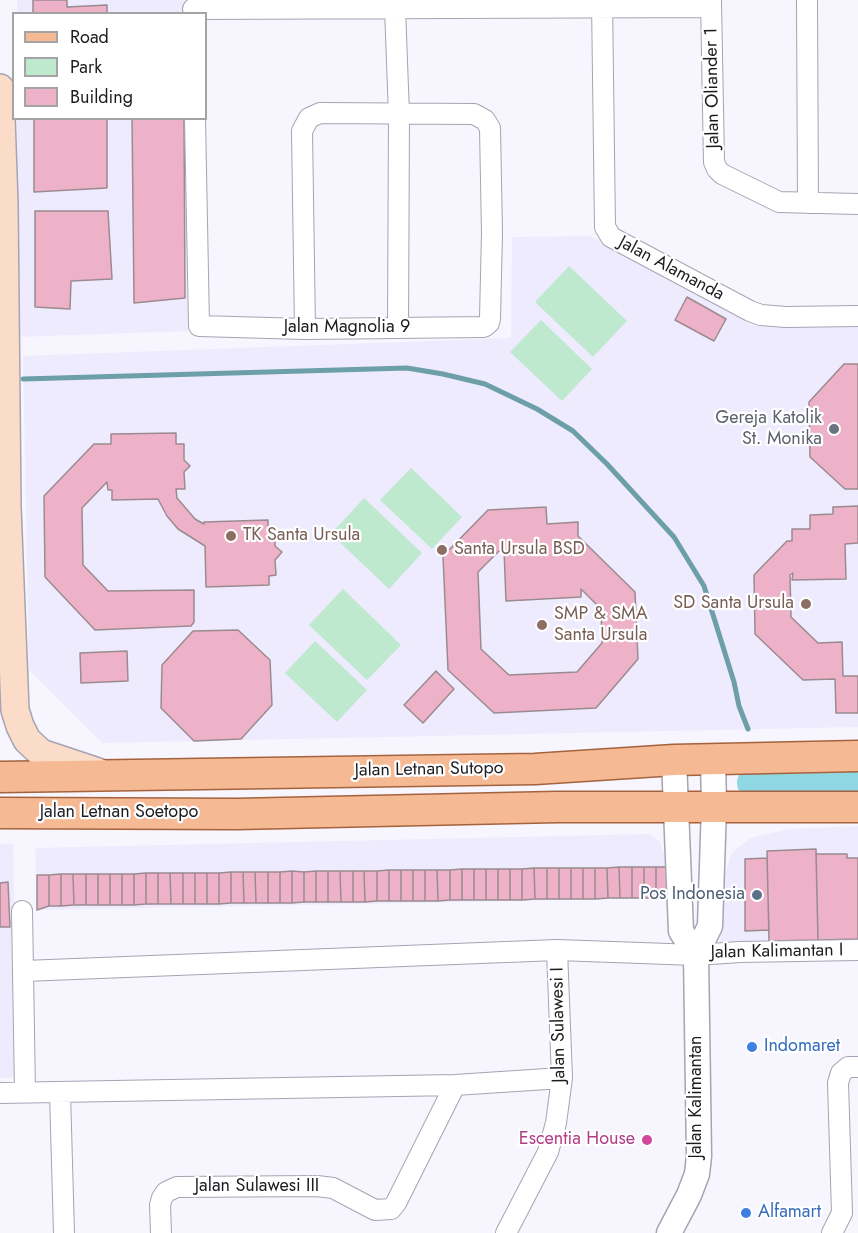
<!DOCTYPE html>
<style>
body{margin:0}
#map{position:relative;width:858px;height:1233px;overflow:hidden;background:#f7f5fe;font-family:Jost,sans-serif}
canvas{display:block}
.legend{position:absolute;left:12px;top:12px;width:195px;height:108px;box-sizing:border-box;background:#fff;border:2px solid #a4a4a6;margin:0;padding:8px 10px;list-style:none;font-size:18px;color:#1c1b20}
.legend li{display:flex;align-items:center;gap:12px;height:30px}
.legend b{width:30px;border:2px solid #a4a4a6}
</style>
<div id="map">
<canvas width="858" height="1233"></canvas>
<ul class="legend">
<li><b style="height:8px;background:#f5b994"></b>Road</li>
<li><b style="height:16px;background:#bee9cf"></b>Park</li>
<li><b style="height:16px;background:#edb2c7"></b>Building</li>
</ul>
</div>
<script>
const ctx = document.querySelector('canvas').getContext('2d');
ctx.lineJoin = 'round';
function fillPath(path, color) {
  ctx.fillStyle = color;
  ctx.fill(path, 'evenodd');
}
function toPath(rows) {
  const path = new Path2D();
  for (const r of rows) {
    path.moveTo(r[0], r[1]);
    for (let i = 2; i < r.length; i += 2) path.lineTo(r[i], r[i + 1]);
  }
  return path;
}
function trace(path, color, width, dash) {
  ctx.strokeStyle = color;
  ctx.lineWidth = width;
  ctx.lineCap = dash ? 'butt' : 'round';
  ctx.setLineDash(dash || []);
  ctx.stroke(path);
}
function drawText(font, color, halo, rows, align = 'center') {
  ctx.font = font + ' Jost,sans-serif';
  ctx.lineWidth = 4.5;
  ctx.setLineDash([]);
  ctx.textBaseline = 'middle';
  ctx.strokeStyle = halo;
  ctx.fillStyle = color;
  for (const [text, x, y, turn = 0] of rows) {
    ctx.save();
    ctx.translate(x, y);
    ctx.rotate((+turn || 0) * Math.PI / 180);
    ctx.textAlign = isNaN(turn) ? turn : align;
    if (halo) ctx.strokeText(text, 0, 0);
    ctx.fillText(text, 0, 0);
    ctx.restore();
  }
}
const built = toPath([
 [17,0,186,0,186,13,17,13],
 [17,119,187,119,188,331,18,337],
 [591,236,757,326,858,326,858,727,102,743,29,670,23,356,511,338,512,237],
 [858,826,858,939,720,943,725,874,732,853,750,838,789,829],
 [649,834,660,842,668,867,668,898,37,910,35,848],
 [0,844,13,844,18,1077,0,1078]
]);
const green = toPath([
 [569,266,627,321,593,357,535,302],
 [541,320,592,369,562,401,510,352],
 [411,468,462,517,432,549,380,500],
 [364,498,422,553,389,589,331,534],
 [343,589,401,645,367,680,309,625],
 [315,641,367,690,337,722,285,673]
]);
const stream = toPath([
 [23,379,407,368,443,374,485,384,537,409,573,431,607,464,674,537,704,586,734,682,739,706,748,729]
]);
const river = toPath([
 [753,783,858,782]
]);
const building = toPath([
 [33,0,67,0,67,7,107,5,107,14,33,14,33,0],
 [34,118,107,118,107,188,34,192,34,118],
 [132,118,184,118,185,298,134,303,132,118],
 [35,211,108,211,112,279,71,281,70,309,35,307,35,211],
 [687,297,726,319,714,341,675,320,687,297],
 [844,364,858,364,858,489,845,489,810,457,809,402,844,364],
 [176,433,176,444,184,444,184,460,190,466,184,472,185,489,176,489,177,498,195,519,204,524,204,522,268,520,268,532,275,531,275,546,282,552,275,560,276,575,269,576,269,585,206,587,205,546,178,529,167,516,158,499,112,500,112,490,108,490,107,482,82,508,83,565,108,591,194,590,194,622,191,626,95,630,45,577,44,496,94,444,111,444,111,434,176,433],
 [858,506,858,543,845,544,846,579,792,580,793,573,790,575,791,617,818,643,842,642,843,676,858,676,858,713,836,713,835,679,803,680,755,634,754,575,787,541,792,541,792,529,810,529,810,515,833,514,833,507,858,506],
 [546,507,547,524,578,522,578,536,635,592,638,659,596,708,494,713,448,670,443,556,488,510,546,507],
 [504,550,506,601,581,597,581,589,601,609,602,643,577,672,509,675,481,649,478,572,499,551,504,550],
 [238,630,270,660,272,705,241,739,194,741,161,708,162,665,193,631,238,630],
 [127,651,128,681,81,683,80,653,127,651],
 [436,671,454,689,423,723,404,705,436,671],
 [816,849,818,940,769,941,767,851,816,849],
 [816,854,847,854,847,858,858,858,858,939,818,940,816,854],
 [767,858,769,930,745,931,745,859,767,858],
 [619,867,620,898,608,898,607,868,619,867],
 [619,867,632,867,632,898,620,898,619,867],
 [632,867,644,867,644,898,632,898,632,867],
 [644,867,656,867,656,898,644,898,644,867],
 [656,867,668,867,668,898,656,898,656,867],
 [534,868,547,868,547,899,535,899,534,868],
 [534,868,535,899,522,900,522,869,534,868],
 [547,868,559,868,559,899,547,899,547,868],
 [559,868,571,868,571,899,559,899,559,868],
 [571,868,583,868,583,899,571,899,571,868],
 [583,868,595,868,595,899,583,899,583,868],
 [595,868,607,868,608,898,595,899,595,868],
 [462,869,462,900,450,900,450,870,462,869],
 [462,869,474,869,474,900,462,900,462,869],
 [474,869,486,869,486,900,474,900,474,869],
 [486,869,498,869,498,900,486,900,486,869],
 [498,869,510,869,510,900,498,900,498,869],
 [510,869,522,869,522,900,510,900,510,869],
 [389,870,389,901,377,901,377,871,389,870],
 [389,870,401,870,401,901,389,901,389,870],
 [401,870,413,870,413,901,401,901,401,870],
 [413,870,425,870,425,901,413,901,413,870],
 [425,870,437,870,438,901,425,901,425,870],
 [437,870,450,870,450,900,438,901,437,870],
 [292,871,304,872,304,902,292,903,292,871],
 [292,871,292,903,280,903,280,872,292,871],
 [316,871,316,902,304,902,304,872,316,871],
 [316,871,328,871,328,902,316,902,316,871],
 [328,871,340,871,341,902,328,902,328,871],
 [340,871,353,871,353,902,341,902,340,871],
 [353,871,364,871,365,902,353,902,353,871],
 [364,871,377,871,377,901,365,902,364,871],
 [231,872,243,872,244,903,231,903,231,872],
 [231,872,231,903,219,904,219,873,231,872],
 [243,872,255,872,256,903,244,903,243,872],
 [255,872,268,872,268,903,256,903,255,872],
 [268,872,280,872,280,903,268,903,268,872],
 [146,873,146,904,134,905,134,874,146,873],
 [146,873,158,873,158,904,146,904,146,873],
 [158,873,170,873,171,904,158,904,158,873],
 [170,873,183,873,183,904,171,904,170,873],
 [183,873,195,873,195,904,183,904,183,873],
 [195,873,207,873,207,904,195,904,195,873],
 [207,873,219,873,219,904,207,904,207,873],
 [61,874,61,906,49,906,49,875,61,874],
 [61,874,73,874,74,905,61,906,61,874],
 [73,874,86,874,86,905,74,905,73,874],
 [86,874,98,874,98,905,86,905,86,874],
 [98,874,110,874,110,905,98,905,98,874],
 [110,874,122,874,122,905,110,905,110,874],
 [122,874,134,874,134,905,122,905,122,874],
 [37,875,49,875,49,906,37,910,37,875],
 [8,882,10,927,0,927,0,883,8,882]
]);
const minor = toPath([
 [602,0,605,227,611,237,750,311,761,315,786,317,858,316],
 [711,0,714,162,717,169,722,174,779,202,858,204],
 [807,0,808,203],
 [395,8,399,115,398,328],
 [193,9,711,7],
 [195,118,199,326,305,329,484,327,489,323,490,318,492,233,490,128,485,120,474,114,320,113,309,118,302,131,305,329],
 [22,911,25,1092],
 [24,971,557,950,696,955,740,952,858,950],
 [0,1093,455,1085,562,1078],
 [60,1093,64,1233],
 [161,1233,160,1205,162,1198,166,1192,177,1187,317,1186,333,1188,375,1210,391,1209,396,1203,455,1085],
 [506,1233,548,1152,556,1123,562,1078,557,950],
 [832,1233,842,1213,838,1083,841,1073,848,1067,858,1067]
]);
const tertiary = toPath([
 [674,760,681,931,696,955],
 [669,1233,689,1195,697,1174,699,1156,696,955,710,926,714,806,713,759]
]);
const secondary = toPath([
 [0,88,4,204,7,507,15,710,20,726,27,740,41,753,98,772]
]);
const primary = toPath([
 [0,777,535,769,674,760,858,756],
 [0,813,237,814,557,807,858,807]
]);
const markers = [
 [834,429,6,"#6b7280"],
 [231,536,6,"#8d6e63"],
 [442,550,6,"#8d6e63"],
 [806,604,6,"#8d6e63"],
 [542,625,6,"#8d6e63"],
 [757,895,6,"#5c6f8a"],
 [752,1047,6,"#3f7fe0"],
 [647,1140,6,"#d1479c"],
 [746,1213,6,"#3f7fe0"]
];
const streetNames = [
 ["Jalan Oliander 1",713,88,-91],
 ["Jalan Alamanda",671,269,28],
 ["Jalan Magnolia 9",347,328],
 ["Jalan Letnan Sutopo",429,770,-1],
 ["Jalan Letnan Soetopo",119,813],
 ["Jalan Kalimantan I",777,952,-1],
 ["Jalan Sulawesi I",559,1025,-91],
 ["Jalan Kalimantan",697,1097,-90],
 ["Jalan Sulawesi III",257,1187]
];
const worshipNames = [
 ["Gereja Katolik",822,419],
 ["St. Monika",822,440]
];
const educationNames = [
 ["TK Santa Ursula",243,536],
 ["Santa Ursula BSD",454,550],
 ["SD Santa Ursula",794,604,"right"],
 ["SMP & SMA",554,615],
 ["Santa Ursula",554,636]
];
const serviceNames = [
 ["Pos Indonesia",745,895]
];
const shopNames = [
 ["Indomaret",764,1047],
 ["Alfamart",758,1213]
];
const hotelNames = [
 ["Escentia House",635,1140]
];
fillPath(built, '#efebfe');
fillPath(green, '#bee9cf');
trace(stream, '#6c9fa8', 5);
trace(river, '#8fd7e2', 32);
fillPath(building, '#edb2c7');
trace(building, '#9b8b90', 1.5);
trace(minor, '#a6a4b2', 22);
trace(tertiary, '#a6a4b2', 27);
trace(secondary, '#a6a4b2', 30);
trace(primary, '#a4633d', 33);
trace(minor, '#fff', 20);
trace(tertiary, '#fff', 24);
trace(secondary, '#fadcc9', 27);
trace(primary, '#f5b994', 30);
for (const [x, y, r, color] of markers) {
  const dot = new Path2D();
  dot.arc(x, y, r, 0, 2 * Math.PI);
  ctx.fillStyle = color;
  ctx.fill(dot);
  trace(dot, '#fff', 2);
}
drawText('18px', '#1c1b20', '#fff', streetNames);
drawText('18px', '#5b616d', '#fff', worshipNames, 'right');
drawText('18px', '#785e54', '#fff', educationNames, 'left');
drawText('18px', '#4e5e75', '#fff', serviceNames, 'right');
drawText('18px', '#366cbe', '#fff', shopNames, 'left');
drawText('18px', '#b23c85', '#fff', hotelNames, 'right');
</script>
